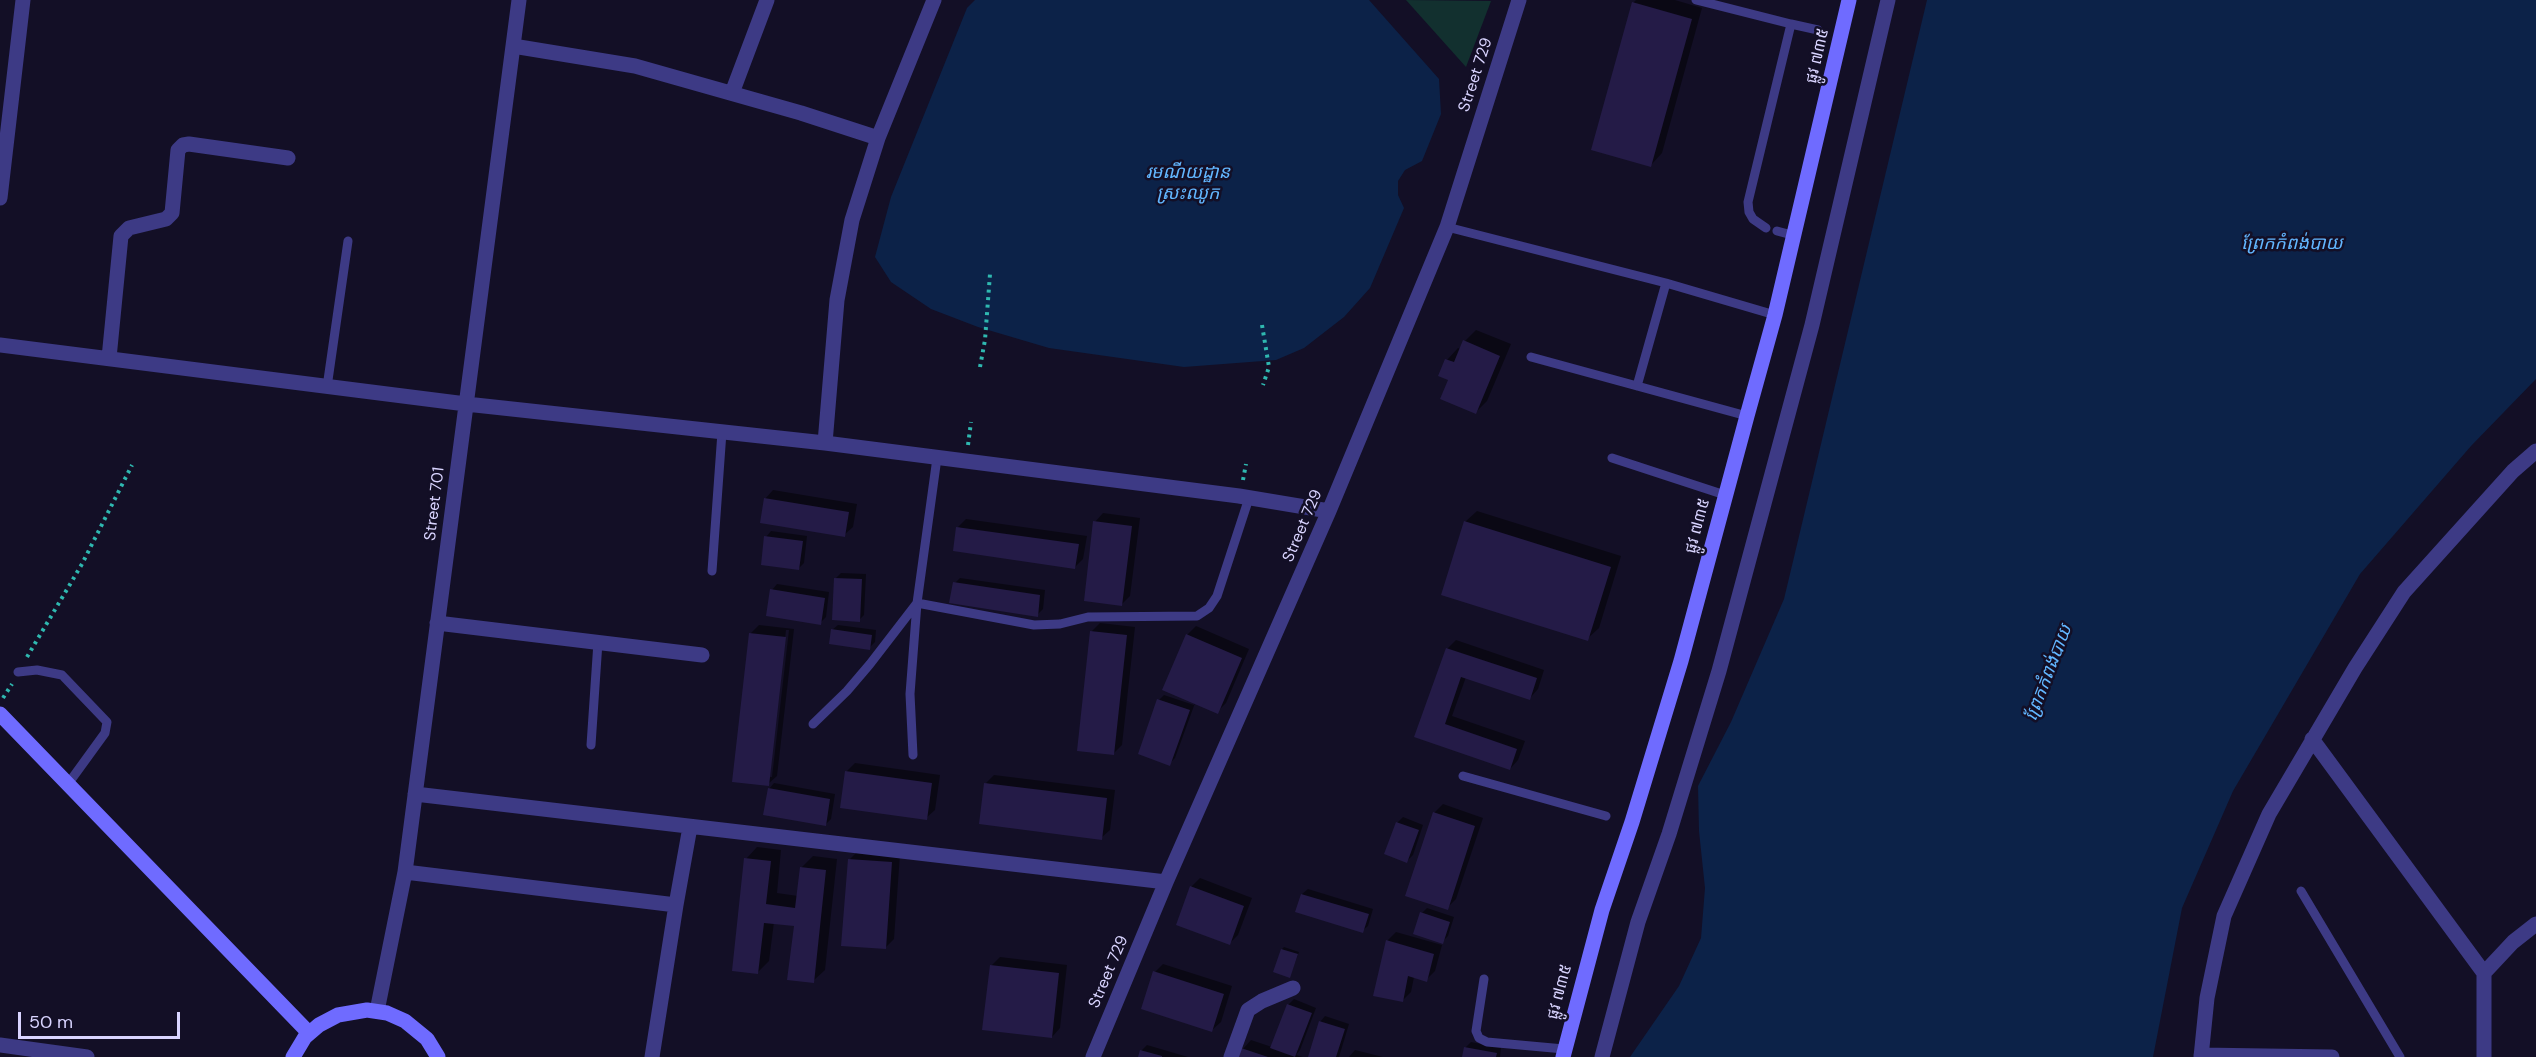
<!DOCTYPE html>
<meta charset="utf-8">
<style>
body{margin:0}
#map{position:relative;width:2536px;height:1057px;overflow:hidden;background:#130f26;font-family:"DM Sans",sans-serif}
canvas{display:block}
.scale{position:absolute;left:18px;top:1012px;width:162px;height:27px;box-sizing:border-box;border:3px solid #d9d4ff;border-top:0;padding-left:8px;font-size:18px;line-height:21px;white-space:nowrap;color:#d9d4ff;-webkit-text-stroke:4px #130f26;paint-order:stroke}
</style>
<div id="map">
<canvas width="2536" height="1057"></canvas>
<div class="scale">50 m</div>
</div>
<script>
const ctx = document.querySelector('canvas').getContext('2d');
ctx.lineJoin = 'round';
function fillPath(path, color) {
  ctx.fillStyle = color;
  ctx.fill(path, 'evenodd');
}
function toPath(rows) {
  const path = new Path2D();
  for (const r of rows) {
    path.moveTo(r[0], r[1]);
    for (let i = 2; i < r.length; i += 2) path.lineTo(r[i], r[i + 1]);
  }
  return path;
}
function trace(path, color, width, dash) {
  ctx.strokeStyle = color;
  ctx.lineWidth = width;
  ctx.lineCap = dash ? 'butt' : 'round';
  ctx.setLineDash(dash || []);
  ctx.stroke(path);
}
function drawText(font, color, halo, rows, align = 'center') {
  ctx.font = font + ' "DM Sans","Noto Sans Khmer",sans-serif';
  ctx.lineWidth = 5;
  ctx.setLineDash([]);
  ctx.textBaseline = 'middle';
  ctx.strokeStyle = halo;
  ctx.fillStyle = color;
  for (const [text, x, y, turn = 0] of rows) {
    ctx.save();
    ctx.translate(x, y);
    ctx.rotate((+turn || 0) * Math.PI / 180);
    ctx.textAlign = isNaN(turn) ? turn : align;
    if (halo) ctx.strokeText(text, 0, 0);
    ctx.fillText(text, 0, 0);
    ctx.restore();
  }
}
const green = toPath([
 [1406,0,1491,1,1466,67]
]);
const water = toPath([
 [975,0,1369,0,1439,79,1441,114,1422,161,1405,170,1398,181,1398,195,1404,208,1370,288,1344,317,1304,348,1276,360,1184,367,1049,348,978,327,931,309,891,282,875,257,891,197,967,8],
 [1927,0,2536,0,2536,379,2471,446,2360,574,2233,791,2182,908,2153,1057,1630,1057,1679,986,1701,938,1705,888,1699,831,1698,786,1731,722,1784,599]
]);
const shadow = toPath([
 [1636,0,1675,0,1702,8,1662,153,1651,165,1633,3],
 [1476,330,1511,344,1487,401,1476,412,1450,379,1440,375,1447,360,1458,348,1461,349,1465,341],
 [773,490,857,504,853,527,844,535,765,499],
 [1477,511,1621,556,1599,628,1587,639,1465,522],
 [1103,513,1140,518,1130,596,1122,604,1095,522],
 [966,519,1087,536,1083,559,1075,567,958,527],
 [771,531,807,536,804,563,799,568,766,537],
 [841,573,866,574,864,615,859,620,836,578],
 [960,578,1045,590,1043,609,1037,615,955,583],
 [777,584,829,592,826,617,820,623,772,590],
 [1100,623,1135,627,1122,745,1114,753,1092,631],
 [759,625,794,629,777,776,768,784,751,633],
 [786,630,789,630,772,777,769,777],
 [838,625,876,630,875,642,869,648,832,630],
 [1196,626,1249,649,1226,703,1217,712,1195,703,1175,758,1169,764,1159,700,1164,695,1194,705,1187,635],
 [1456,640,1544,670,1538,689,1530,698,1466,677,1452,716,1525,741,1518,760,1510,769,1416,736,1447,649],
 [855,763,940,775,935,810,926,818,846,772],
 [994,775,1115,790,1110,830,1101,838,986,783],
 [774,783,835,794,831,819,825,825,769,789],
 [1443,804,1483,818,1456,899,1447,908,1434,813],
 [1403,817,1423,825,1413,855,1407,861,1397,823],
 [757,847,781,850,777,893,798,896,801,868,813,856,837,859,825,970,813,981,795,925,774,922,769,961,758,972,746,859],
 [858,851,900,854,894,939,885,948,850,859],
 [1200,878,1252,898,1238,935,1230,943,1191,887],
 [1308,889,1373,909,1368,926,1362,931,1297,911,1302,894],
 [1427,908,1454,917,1448,936,1442,942,1422,913],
 [1396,932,1442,945,1435,971,1426,980,1414,977,1411,992,1403,1000,1387,941],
 [1284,947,1299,952,1290,976,1282,949],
 [1000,957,1067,965,1060,1028,1052,1037,991,966],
 [1163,964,1232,986,1221,1022,1212,1030,1155,972],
 [1294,999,1316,1008,1300,1050,1296,1055,1303,1057,1240,1057,1243,1049,1251,1040,1272,1047,1288,1005],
 [1325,1016,1349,1024,1339,1057,1309,1057,1320,1022],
 [1471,1042,1501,1048,1500,1057,1464,1057,1466,1047],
 [1147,1045,1188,1057,1140,1057,1141,1051],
 [1355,1050,1383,1057,1349,1057]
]);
const building = toPath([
 [1632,2,1692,19,1651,167,1591,150],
 [1463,340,1500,356,1476,414,1440,399,1448,380,1438,376,1445,359,1454,362],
 [764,498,849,512,845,537,760,523],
 [1093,521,1132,526,1122,606,1084,601],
 [1464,521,1611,567,1588,641,1441,595],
 [956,527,1079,544,1075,569,953,551],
 [764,536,803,541,799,570,761,565],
 [834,578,862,579,860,622,832,620],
 [953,582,1040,595,1038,617,949,603],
 [770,589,825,598,821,625,766,616],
 [831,629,872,635,870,650,829,644],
 [1090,631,1127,635,1114,755,1077,751],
 [749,633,786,637,769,786,732,782],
 [1186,634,1242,658,1218,714,1162,690],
 [1446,648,1537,678,1530,700,1461,677,1445,724,1517,749,1510,770,1414,737],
 [1157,699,1190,710,1170,766,1138,754],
 [845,771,932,783,927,820,840,808],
 [984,783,1107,798,1102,840,979,824],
 [768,788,830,799,826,826,763,815],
 [1433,812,1475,826,1448,910,1405,896],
 [1396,822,1419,830,1407,863,1384,854],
 [744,858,771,861,766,904,795,908,800,867,826,870,814,983,787,980,794,926,764,923,758,974,732,971],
 [848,859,892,862,886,949,841,946],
 [1190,886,1244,906,1230,945,1176,925],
 [1301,894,1369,914,1363,933,1295,912],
 [1420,912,1450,922,1443,944,1413,934],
 [1386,940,1434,954,1427,982,1408,976,1403,1002,1373,996],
 [1281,949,1298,954,1290,978,1273,972],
 [990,965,1059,973,1052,1038,982,1030],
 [1153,971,1224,994,1212,1032,1141,1009],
 [1287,1004,1312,1013,1295,1057,1270,1048],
 [1319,1021,1345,1029,1336,1057,1308,1057],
 [1464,1047,1497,1053,1496,1057,1462,1057],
 [1241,1048,1268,1057,1238,1057],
 [1140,1050,1162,1056,1162,1057,1138,1057]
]);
const path = toPath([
 [1262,325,1269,367,1263,385],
 [980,367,985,340,990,274],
 [968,445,971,422],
 [1243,480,1246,464],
 [27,657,82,564,132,465],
 [3,698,12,684]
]);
const lane = toPath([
 [1696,0,1791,24],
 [1447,227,1666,283,1775,315],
 [1766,228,1753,219,1749,212,1748,202,1791,24,1818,30],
 [1777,231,1792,235],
 [1531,357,1747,416],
 [1637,386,1666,283],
 [327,387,348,241],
 [1612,458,1725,495],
 [712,571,722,432],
 [18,672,37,670,62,675,107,722,105,733,68,784],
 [813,724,847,691,870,664,917,603,1034,625,1060,624,1088,617,1197,616,1209,608,1217,596,1249,498],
 [591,745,598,642],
 [913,755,910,694,917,603,937,458],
 [1463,776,1606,816],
 [2301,891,2400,1057],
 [1484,979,1476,1031,1479,1038,1487,1042,1564,1049]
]);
const street = toPath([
 [513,46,635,66,801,113,878,138],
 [732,93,767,0],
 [0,198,23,0],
 [0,345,466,404,825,443,1239,496,1329,511],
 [109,358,121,236,129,228,166,219,172,213,178,150,183,145,189,144,288,158],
 [825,443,837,300,852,220,878,138,934,0],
 [437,623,702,655],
 [2312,739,2484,973],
 [415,794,1166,882],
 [405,872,676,905],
 [377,1011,405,872,519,0],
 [0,1045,87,1057],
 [2201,1055,2332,1057],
 [652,1057,676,905,690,827],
 [1093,1057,1166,882,1329,511,1447,227,1519,0],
 [1231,1057,1248,1010,1262,1001,1293,988],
 [1602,1057,1638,922,1669,834,1719,671,1812,325,1888,0],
 [2201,1057,2207,998,2224,916,2269,814,2355,668,2404,592,2513,471,2536,451],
 [2484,1057,2484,973,2513,942,2536,924]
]);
const secondary = toPath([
 [0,714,309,1033],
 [293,1057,305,1037,319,1025,338,1015,367,1010,387,1013,405,1021,427,1039,438,1057],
 [1563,1057,1602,910,1632,822,1681,661,1747,416,1775,315,1849,0]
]);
const streetNames = [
 ["ផ្លូវ ៧៣៥",1818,56,-77],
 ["Street 729",1476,75,-72],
 ["Street 701",435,504,-83],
 ["Street 729",1303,526,-67],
 ["ផ្លូវ ៧៣៥",1698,526,-75],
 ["Street 729",1109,972,-67],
 ["ផ្លូវ ៧៣៥",1560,992,-75]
];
const waterNames = [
 ["រមណីយដ្ឋាន",1188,173],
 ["ស្រះឈូក",1188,194],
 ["ព្រែកកំពង់បាយ",2292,244],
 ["ព្រែកកំពង់បាយ",2049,673,-69]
];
fillPath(green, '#12302f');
fillPath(water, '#0c2248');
fillPath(shadow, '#0007');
fillPath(building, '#241b47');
trace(path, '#2fb8b0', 4, [3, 4.5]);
trace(lane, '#3d3a85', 9);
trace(street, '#3d3a85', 15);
trace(secondary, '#6f6bff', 15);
drawText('16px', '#d9d4ff', '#130f26', streetNames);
drawText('italic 18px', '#62b6ff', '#130f26', waterNames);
</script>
